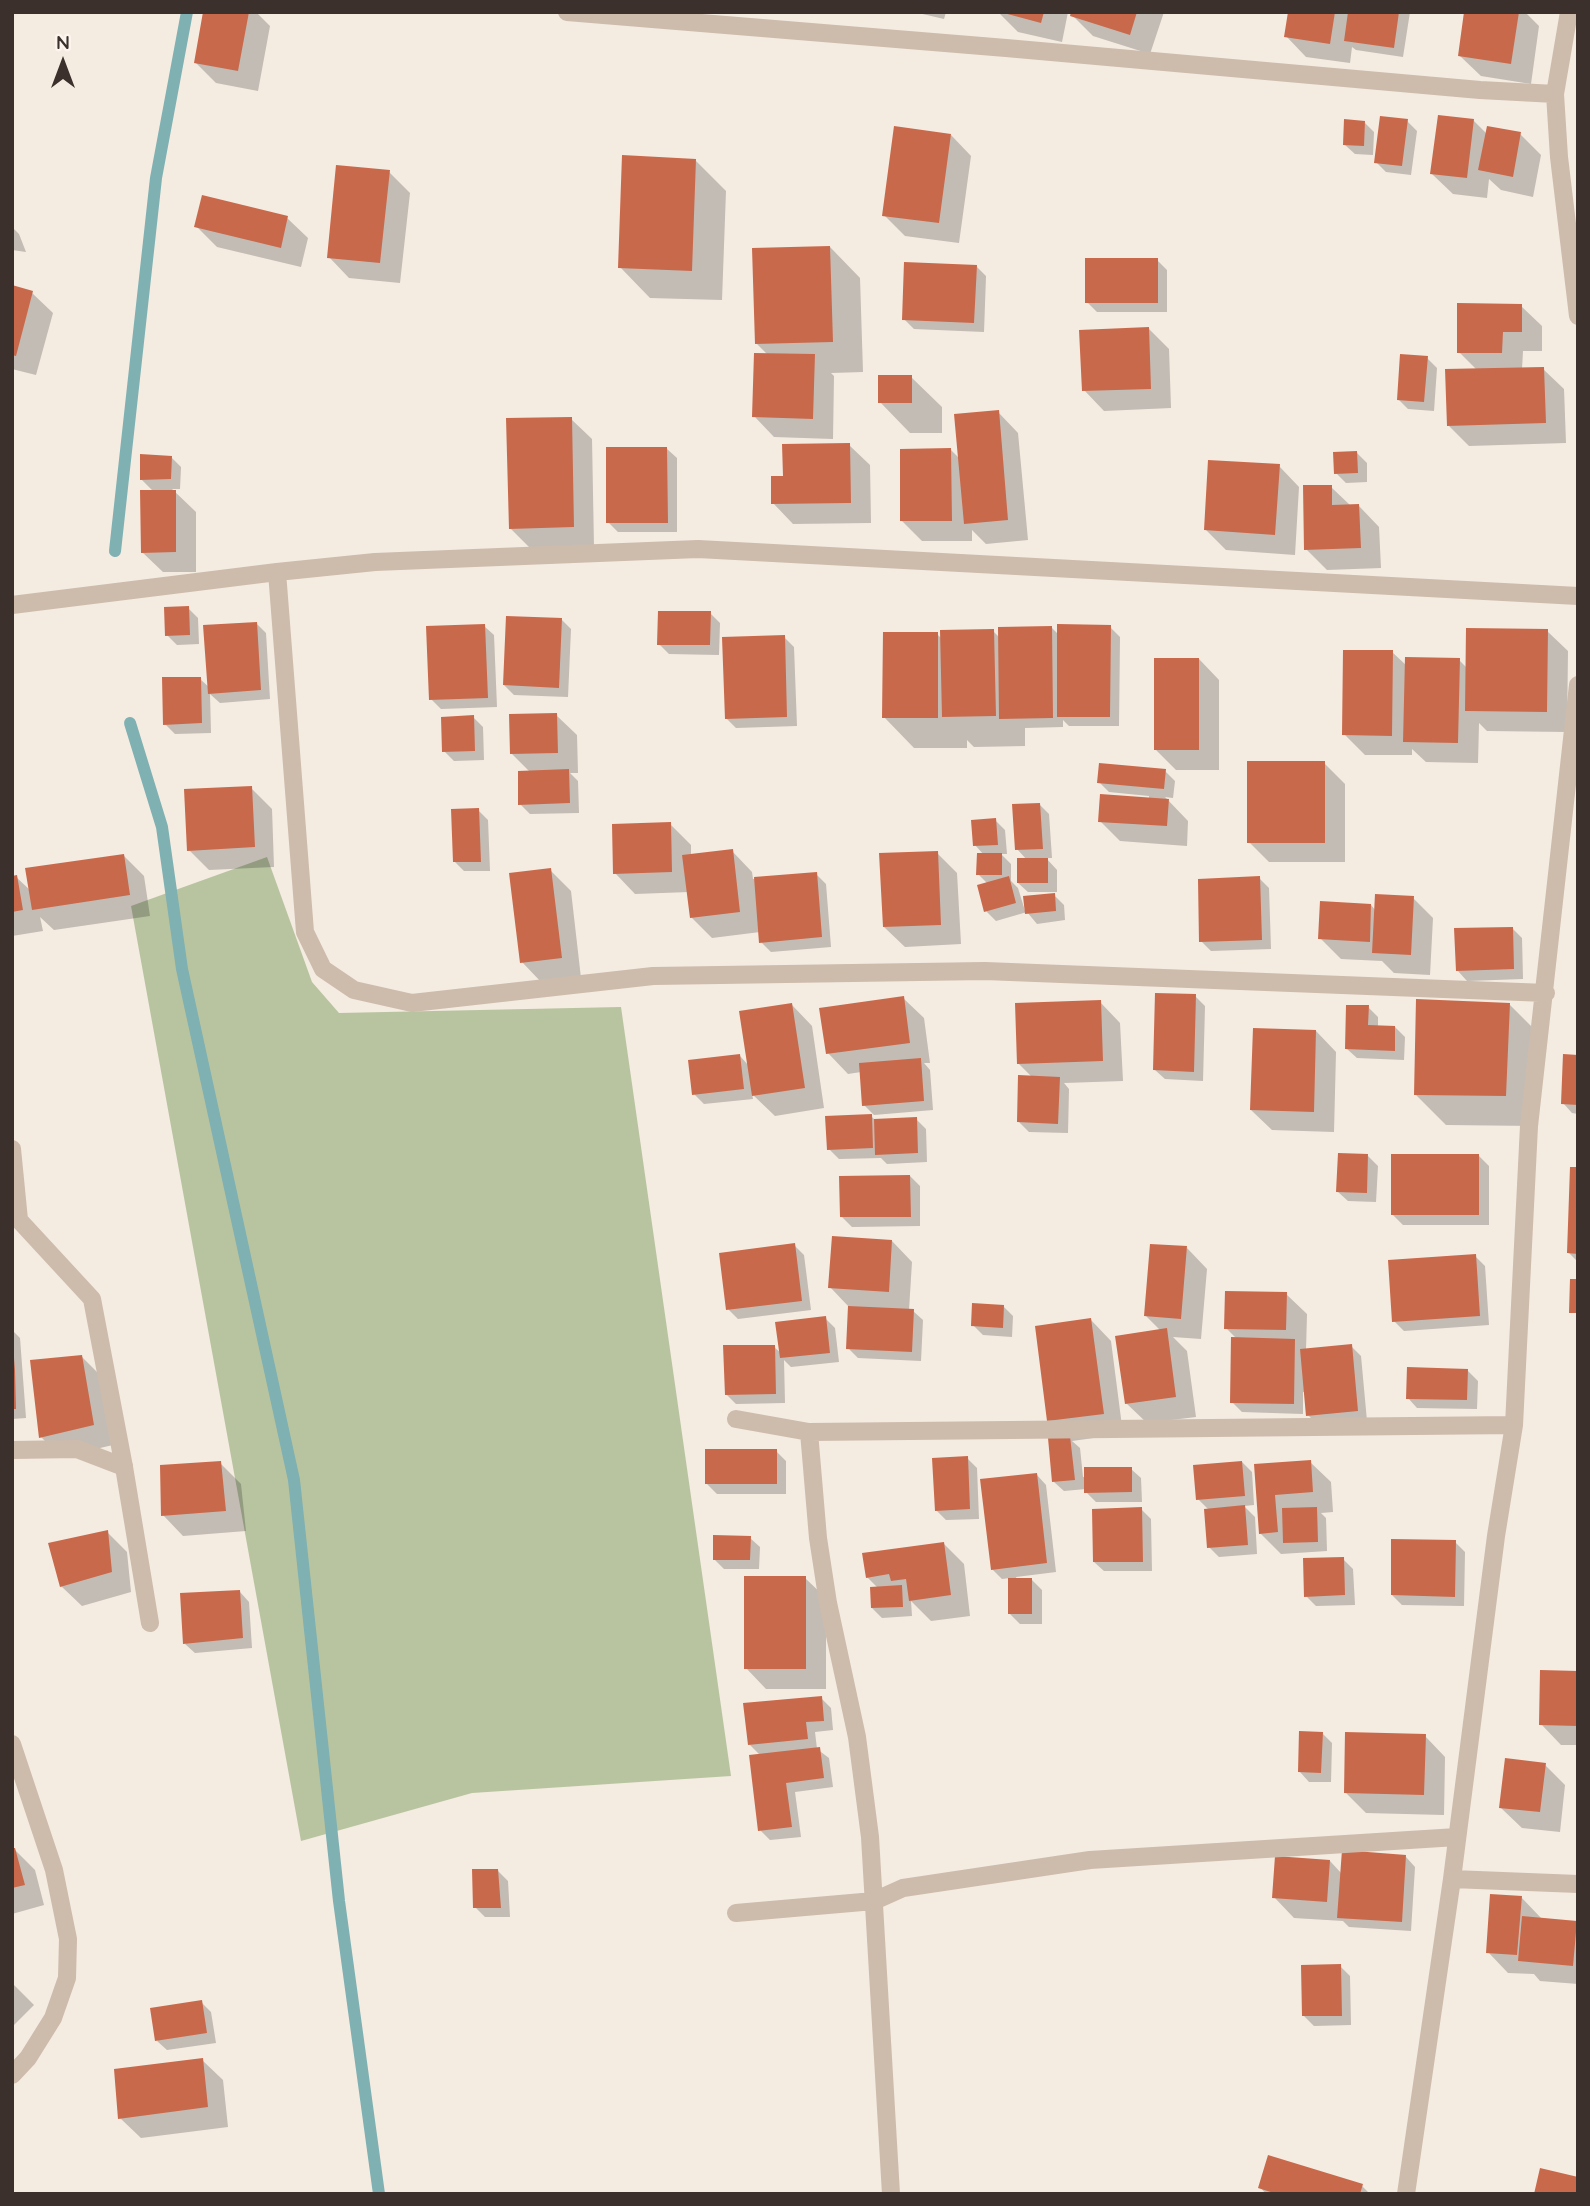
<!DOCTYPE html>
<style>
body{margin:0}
#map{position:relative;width:1590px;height:2206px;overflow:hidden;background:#f4ebe1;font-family:Quicksand,sans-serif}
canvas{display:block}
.frame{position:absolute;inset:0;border:14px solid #3b302b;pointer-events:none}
.north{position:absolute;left:28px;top:28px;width:70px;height:70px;-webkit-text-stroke:5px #fbf5ee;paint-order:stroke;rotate:0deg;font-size:19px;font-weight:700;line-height:28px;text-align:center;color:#3b302b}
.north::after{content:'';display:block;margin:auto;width:24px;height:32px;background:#3b302b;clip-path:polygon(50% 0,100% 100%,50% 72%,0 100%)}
</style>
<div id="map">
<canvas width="1590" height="2206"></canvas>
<div class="frame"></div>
<div class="north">N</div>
</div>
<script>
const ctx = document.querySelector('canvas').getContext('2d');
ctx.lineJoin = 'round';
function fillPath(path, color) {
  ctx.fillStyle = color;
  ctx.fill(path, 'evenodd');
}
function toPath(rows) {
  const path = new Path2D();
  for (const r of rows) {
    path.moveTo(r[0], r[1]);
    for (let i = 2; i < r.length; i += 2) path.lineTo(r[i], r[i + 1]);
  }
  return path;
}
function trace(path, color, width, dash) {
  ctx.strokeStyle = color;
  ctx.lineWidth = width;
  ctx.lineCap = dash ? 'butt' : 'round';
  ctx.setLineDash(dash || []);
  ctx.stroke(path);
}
const green = toPath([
 [267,857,312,982,339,1013,621,1007,731,1776,472,1793,301,1841,131,906]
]);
const shadow = toPath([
 [205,12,256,12,270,26,258,91,216,83,196,63],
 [914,12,946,12,944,19],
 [998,12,1068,12,1062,42,1018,32],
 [1073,12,1164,12,1150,54,1093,36,1072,15],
 [1290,12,1410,12,1403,57,1356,50,1352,47,1350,63,1306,57,1286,36],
 [1466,12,1525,12,1539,26,1531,84,1481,76,1460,56],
 [1473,120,1487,134,1520,134,1541,155,1533,197,1501,190,1489,179,1487,198,1453,194,1432,174],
 [1407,121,1417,131,1411,175,1386,172,1376,162],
 [1365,123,1374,132,1373,155,1355,154,1345,145],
 [951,135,971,156,959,243,905,236,884,215],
 [696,161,726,191,722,300,650,298,620,267],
 [389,172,410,193,400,283,349,278,329,257],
 [287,218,308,238,301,267,217,247,196,226],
 [12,227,19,234,26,252,12,250],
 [830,247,860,278,863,372,831,373,834,376,833,439,774,437,754,416,768,355,757,344],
 [1157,260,1167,270,1167,312,1097,312,1087,302],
 [976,266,986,276,984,332,914,329,904,319],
 [12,287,32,293,53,313,36,375,12,369],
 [1521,306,1542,326,1542,351,1523,351,1522,369,1543,369,1564,389,1566,443,1469,446,1449,426,1477,370,1459,352],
 [1149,329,1169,349,1171,408,1104,411,1084,390],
 [1427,358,1437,368,1434,411,1408,409,1398,399],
 [911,377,942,407,942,433,910,433,880,402],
 [998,412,1018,433,1028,540,986,544,972,530,972,541,922,541,902,521,951,450,960,459],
 [571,419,592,439,594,547,531,549,510,528],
 [849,445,870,465,871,523,793,524,773,503,784,478],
 [667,449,677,458,677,532,618,532,608,522],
 [1357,453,1367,463,1367,482,1346,483,1336,473],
 [171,457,181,467,180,489,172,489,196,512,196,572,163,572,142,552,154,492,141,479],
 [1279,466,1299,487,1295,555,1226,550,1205,529],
 [1331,487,1351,506,1359,506,1379,527,1381,568,1327,570,1306,549],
 [188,608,198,618,199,644,177,645,167,635],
 [710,613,720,623,719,655,669,654,659,644],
 [561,619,571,629,568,697,514,695,504,685],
 [256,623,266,633,270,699,220,703,210,694,211,733,175,734,165,724,200,679,210,688],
 [484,626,494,635,497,707,441,709,431,699],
 [1110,627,1120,637,1119,726,1069,726,1063,720,1063,727,1025,728,1025,746,974,747,967,740,967,748,914,748,884,717,937,634,942,639,993,631,1000,638,1052,628,1059,635],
 [1547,631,1568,651,1567,732,1487,731,1479,723,1478,763,1426,762,1412,749,1412,755,1365,755,1344,734,1392,652,1407,666,1459,660,1467,668],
 [784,637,794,647,797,726,736,728,726,718],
 [1199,659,1219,680,1219,770,1176,770,1156,750],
 [556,715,577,735,578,773,570,773,578,781,579,813,530,814,520,804,530,772,512,754],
 [473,717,483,727,484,760,454,761,444,751],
 [1324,763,1345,784,1345,862,1269,862,1249,842],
 [1165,771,1175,781,1173,798,1165,797,1188,821,1187,846,1120,841,1100,821,1149,799,1149,796,1109,792,1099,782],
 [251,788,272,809,274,867,209,870,189,850],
 [1039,804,1049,814,1052,858,1046,858,1057,870,1057,892,1028,892,1018,883,1027,860,1017,849],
 [478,810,488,820,490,871,464,871,454,861],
 [995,820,1005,830,1007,854,1001,854,1011,864,1011,881,1018,888,1025,911,1054,895,1064,905,1065,920,1037,924,1027,912,996,921,986,911,988,884,978,874,984,855,975,845],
 [670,824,691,845,691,856,732,851,752,872,753,879,816,874,826,884,831,947,771,952,761,942,760,932,712,938,691,917,689,892,635,894,615,873],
 [937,853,957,873,961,944,905,947,884,927],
 [124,856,144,876,150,916,54,930,40,917,43,931,12,936,12,878,16,877,31,891],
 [550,870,571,891,581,978,542,983,522,962],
 [1259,878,1269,888,1271,949,1211,951,1201,941],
 [1413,898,1433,918,1430,975,1394,973,1382,961,1341,959,1320,938,1371,905,1376,911],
 [1512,928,1522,938,1523,979,1467,981,1458,971],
 [1195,996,1205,1006,1203,1081,1165,1079,1155,1070],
 [903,998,924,1018,930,1063,924,1063,930,1070,933,1110,874,1115,864,1105,861,1072,848,1074,828,1053],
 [1100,1002,1120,1023,1123,1081,1064,1083,1069,1089,1068,1133,1029,1132,1019,1122,1032,1077,1018,1063],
 [1509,1004,1540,1035,1536,1126,1446,1125,1416,1095],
 [792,1005,812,1026,824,1108,775,1116,752,1094,753,1099,704,1104,694,1094,740,1056,749,1066],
 [1368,1007,1378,1017,1378,1027,1395,1027,1405,1037,1404,1060,1357,1058,1347,1049],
 [1316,1031,1336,1052,1334,1132,1272,1130,1251,1110],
 [1578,1056,1578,1114,1572,1113,1563,1103],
 [871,1116,876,1121,916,1119,926,1129,927,1162,887,1164,881,1158,839,1159,829,1149],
 [1368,1156,1378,1166,1376,1202,1348,1201,1338,1192],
 [1479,1156,1489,1166,1489,1225,1403,1225,1393,1215],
 [1578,1169,1578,1262,1569,1253],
 [910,1176,920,1186,920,1226,852,1227,842,1217],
 [892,1241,912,1262,909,1310,913,1311,923,1320,921,1361,858,1358,848,1348,849,1307,830,1287],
 [794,1245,804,1255,811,1310,738,1319,728,1309],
 [1187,1248,1207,1269,1201,1339,1173,1337,1187,1351,1196,1417,1147,1423,1126,1403,1161,1331,1146,1316],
 [1475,1256,1485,1266,1489,1325,1404,1331,1394,1321],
 [1286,1294,1307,1314,1306,1350,1351,1346,1361,1356,1367,1421,1318,1425,1308,1415,1306,1392,1303,1392,1303,1414,1242,1412,1232,1402,1237,1339,1226,1328],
 [1003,1306,1013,1316,1012,1337,983,1335,973,1325],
 [825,1318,835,1328,839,1362,791,1367,784,1360,785,1403,736,1404,726,1394,774,1347,781,1353],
 [1091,1320,1111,1341,1123,1434,1072,1441,1080,1448,1083,1477,1131,1469,1141,1478,1142,1502,1096,1502,1086,1492,1086,1489,1064,1491,1054,1482,1066,1438,1048,1421],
 [12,1330,20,1338,26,1418,12,1419],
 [82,1357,102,1377,113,1445,61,1457,41,1437],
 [1468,1371,1478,1381,1477,1409,1417,1408,1408,1398],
 [776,1451,786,1461,786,1494,717,1494,707,1484],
 [967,1458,977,1468,979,1519,946,1520,936,1510],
 [1242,1462,1252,1472,1254,1505,1244,1506,1255,1517,1257,1554,1219,1557,1209,1547,1209,1510,1198,1499],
 [1310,1462,1331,1482,1333,1512,1321,1513,1326,1518,1327,1551,1281,1554,1260,1533,1256,1466],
 [220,1463,241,1484,246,1531,183,1536,163,1515],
 [1037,1475,1046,1485,1056,1572,1016,1577,1017,1580,1032,1580,1042,1590,1042,1624,1020,1624,1010,1614,1010,1578,1002,1579,992,1569],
 [1141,1509,1151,1519,1152,1571,1104,1571,1094,1562],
 [107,1532,127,1552,131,1592,82,1606,61,1586],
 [750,1538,760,1547,759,1569,724,1569,714,1559],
 [1455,1542,1465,1552,1464,1606,1402,1605,1392,1595],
 [944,1544,964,1564,970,1616,931,1621,911,1601,912,1616,882,1618,872,1608,878,1588,867,1577],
 [1343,1559,1353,1569,1355,1605,1316,1606,1306,1596],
 [805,1578,826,1598,826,1689,766,1689,746,1668],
 [240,1592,249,1602,252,1648,195,1653,185,1644],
 [1578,1673,1578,1745,1561,1745,1541,1724],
 [821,1698,831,1708,833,1730,815,1732,817,1749,829,1758,833,1787,795,1792,801,1837,770,1840,760,1830,761,1756,749,1744],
 [1322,1733,1332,1743,1331,1782,1309,1782,1300,1772],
 [1425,1736,1445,1757,1444,1815,1366,1813,1345,1792],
 [1545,1765,1565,1785,1560,1832,1522,1828,1501,1808],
 [12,1850,15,1850,35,1870,44,1905,12,1914],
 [1406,1857,1415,1867,1411,1931,1349,1927,1343,1921,1294,1918,1274,1897,1330,1861,1342,1874],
 [498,1871,508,1881,510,1917,485,1917,475,1907],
 [1521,1897,1541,1918,1578,1925,1578,1984,1540,1981,1534,1974,1508,1973,1488,1952],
 [1340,1966,1350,1976,1351,2025,1314,2026,1304,2016],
 [12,1983,34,2005,12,2027],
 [201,2002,211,2012,216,2043,167,2050,157,2041],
 [202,2060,223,2080,228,2127,141,2138,120,2118],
 [1362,2186,1370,2194,1266,2194,1260,2187]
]);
const stream = toPath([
 [115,551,156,178,187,12],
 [130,723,162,827,182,969,294,1480,339,1901,379,2194]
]);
const building = toPath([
 [203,12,249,12,238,71,194,63],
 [1000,12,1044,12,1041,23],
 [1071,12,1137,12,1130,35,1070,16],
 [1288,12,1335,12,1330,44,1284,37],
 [1348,12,1399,12,1394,48,1344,41],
 [1464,12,1519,12,1511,64,1458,56],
 [1438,115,1474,119,1467,178,1430,174],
 [1380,116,1408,119,1402,166,1374,163],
 [1344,119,1365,121,1364,146,1343,145],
 [894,126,951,134,939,223,882,216],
 [1487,126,1521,132,1513,177,1478,170],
 [622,155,696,159,692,271,618,268],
 [336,165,390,170,380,263,327,258],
 [202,195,288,216,281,248,194,227],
 [830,246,833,342,755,344,752,248],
 [1085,258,1158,258,1158,303,1085,303],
 [904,262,977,265,974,323,902,320],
 [12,285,33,291,16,356,12,355],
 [1457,303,1522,304,1522,332,1503,332,1502,353,1457,353],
 [1149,327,1151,389,1082,391,1079,330],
 [754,353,815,354,813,419,752,417],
 [1400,354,1428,356,1424,402,1397,400],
 [1544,367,1546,423,1447,426,1445,369],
 [878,375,912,375,912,403,878,403],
 [999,410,1008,520,964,524,954,414],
 [572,417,574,527,509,529,506,418],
 [850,443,851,503,771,504,771,476,783,476,782,444],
 [606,447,667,447,668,523,606,523],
 [951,448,952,521,900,521,900,449],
 [1357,451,1358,473,1334,474,1333,452],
 [140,454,172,456,171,479,140,480],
 [1208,460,1280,464,1275,535,1204,530],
 [1303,485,1332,485,1332,505,1359,504,1361,548,1304,550],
 [140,490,176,490,176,552,141,553],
 [189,606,190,635,165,636,164,607],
 [658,611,711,611,710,645,657,645],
 [506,616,562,618,559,688,503,685],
 [257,622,261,690,208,694,203,625],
 [485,624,488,698,429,700,426,626],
 [1057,624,1111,625,1110,717,1057,717],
 [1052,626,1053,718,999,719,998,627],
 [1466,628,1548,629,1547,712,1465,711],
 [994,629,996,716,942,717,940,630],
 [883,632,938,632,938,718,882,718],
 [785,635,787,717,725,719,722,637],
 [1343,650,1393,650,1392,736,1342,735],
 [1405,657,1460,658,1458,743,1403,742],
 [1154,658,1199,658,1199,750,1154,750],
 [162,677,201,677,202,723,163,725],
 [557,713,558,753,510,754,509,714],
 [474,715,475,751,442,752,441,717],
 [1247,761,1325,761,1325,843,1247,843],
 [1099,763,1166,769,1164,789,1097,783],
 [569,769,570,803,518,805,518,771],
 [252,786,255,847,187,851,184,789],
 [1100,794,1169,799,1167,826,1098,822],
 [1040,803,1043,849,1015,850,1012,804],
 [479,808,481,862,453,862,451,809],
 [996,818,998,845,973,846,971,820],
 [671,822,672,872,613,874,612,824],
 [733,849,740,912,690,918,682,855],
 [938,851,941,925,883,927,879,853],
 [977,853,1002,853,1002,875,976,875],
 [124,854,130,895,32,910,25,868],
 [1017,858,1048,858,1048,883,1017,883],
 [551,868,562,958,520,963,509,873],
 [817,872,822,937,759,943,754,877],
 [17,875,23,910,12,912,12,876],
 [1009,876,1016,903,984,912,977,885],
 [1260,876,1262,940,1199,942,1198,879],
 [1055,893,1056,911,1025,914,1023,896],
 [1375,894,1414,896,1411,955,1372,953],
 [1320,901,1371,904,1370,942,1318,939],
 [1513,927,1514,969,1456,971,1454,928],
 [1155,993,1196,994,1194,1072,1153,1070],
 [904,996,910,1043,826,1054,819,1008],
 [1416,999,1510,1003,1506,1096,1414,1095],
 [1101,1000,1103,1061,1017,1064,1015,1003],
 [792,1003,805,1088,752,1096,739,1011],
 [1346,1005,1369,1005,1368,1025,1395,1026,1395,1051,1345,1049],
 [1253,1028,1316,1030,1314,1112,1250,1110],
 [740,1054,744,1089,692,1095,688,1060],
 [1563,1054,1578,1055,1578,1105,1561,1104],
 [921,1058,924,1101,862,1106,859,1063],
 [1018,1075,1060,1077,1058,1124,1017,1122],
 [872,1114,873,1148,827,1150,825,1116],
 [917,1117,918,1153,875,1155,874,1119],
 [1338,1153,1368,1154,1367,1193,1336,1192],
 [1391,1154,1479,1154,1479,1215,1391,1215],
 [1570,1167,1578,1167,1578,1254,1567,1253],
 [910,1175,911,1217,840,1217,839,1176],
 [832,1236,892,1240,889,1292,828,1288],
 [795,1243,802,1301,726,1310,719,1253],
 [1150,1244,1187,1246,1181,1319,1144,1316],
 [1476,1254,1480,1316,1392,1322,1388,1260],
 [1570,1279,1578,1279,1578,1313,1569,1313],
 [1225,1291,1287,1292,1286,1330,1224,1329],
 [972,1303,1004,1305,1003,1328,971,1326],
 [848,1306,914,1309,912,1352,846,1349],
 [826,1316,830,1353,780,1358,775,1322],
 [1091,1318,1104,1414,1047,1421,1035,1326],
 [1167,1328,1176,1397,1125,1404,1115,1336],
 [1231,1337,1295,1339,1294,1404,1230,1403],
 [1352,1344,1358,1411,1306,1416,1300,1349],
 [723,1345,775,1345,776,1394,725,1395],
 [82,1355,94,1425,39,1438,30,1360],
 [12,1358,14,1358,15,1370,16,1409,12,1409],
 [1407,1367,1468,1369,1467,1400,1406,1399],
 [1070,1436,1075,1480,1052,1482,1048,1438],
 [705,1449,777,1449,777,1484,705,1484],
 [968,1456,970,1509,935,1511,932,1458],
 [1311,1460,1313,1492,1275,1495,1278,1532,1259,1534,1254,1464],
 [221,1461,226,1511,161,1516,160,1465],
 [1242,1461,1245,1496,1196,1500,1193,1465],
 [1084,1467,1132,1467,1132,1492,1084,1493],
 [1037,1473,1047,1563,991,1570,980,1479],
 [1245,1505,1248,1545,1207,1548,1204,1509],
 [1142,1507,1143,1562,1093,1562,1092,1509],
 [1317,1507,1318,1542,1283,1543,1282,1508],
 [108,1530,112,1572,60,1587,48,1543],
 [713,1535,751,1536,750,1560,713,1560],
 [1391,1539,1456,1540,1455,1597,1391,1595],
 [944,1542,951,1595,909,1601,906,1579,891,1581,889,1574,866,1578,862,1553],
 [1344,1557,1345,1595,1304,1597,1303,1558],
 [744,1576,806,1576,806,1669,744,1669],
 [1008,1578,1032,1578,1032,1614,1008,1614],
 [902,1585,903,1607,871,1608,870,1587],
 [240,1590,243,1638,183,1644,180,1593],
 [1540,1670,1578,1671,1578,1726,1539,1725],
 [822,1696,824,1721,806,1722,808,1739,748,1745,743,1703],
 [1299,1731,1323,1732,1321,1773,1298,1772],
 [1345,1732,1426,1734,1424,1795,1344,1793],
 [820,1747,824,1778,786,1783,792,1827,758,1831,749,1755],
 [1505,1758,1546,1763,1540,1812,1499,1808],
 [12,1848,15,1848,25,1885,12,1888],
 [1342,1850,1406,1855,1402,1922,1337,1918],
 [1275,1856,1330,1860,1327,1902,1272,1898],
 [472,1869,498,1869,501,1908,473,1908],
 [1490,1894,1522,1896,1517,1955,1486,1953],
 [1522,1916,1577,1921,1573,1966,1518,1961],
 [1341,1964,1342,2016,1302,2016,1301,1965],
 [202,2000,207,2033,155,2041,150,2008],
 [203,2058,208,2107,118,2119,114,2069],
 [1268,2155,1363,2184,1360,2194,1277,2194,1258,2188],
 [1540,2168,1578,2177,1578,2194,1534,2194]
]);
const service = toPath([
 [12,1149,19,1220,92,1299,124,1467]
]);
const minor = toPath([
 [567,12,1006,48,1480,90,1555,94],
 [1569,12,1555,94,1559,157,1578,316],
 [277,572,305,932,323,969,354,990,412,1003,653,976,985,971,1546,993],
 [12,605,277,572,375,562,698,549,1578,596],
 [736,1419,809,1432,1514,1425],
 [809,1432,818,1538,828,1603,857,1737,870,1837,891,2194],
 [12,1450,77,1449,124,1467,150,1623],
 [12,1744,54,1870,68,1939,67,1978,53,2018,28,2058,12,2075],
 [1452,1879,1578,1884],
 [736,1913,874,1901,903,1888,1090,1860,1457,1837],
 [1406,2194,1452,1879,1496,1536,1514,1425,1529,1126,1578,685]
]);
fillPath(green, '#b8c4a0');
fillPath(shadow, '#0003');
trace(stream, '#7fb0b2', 12);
fillPath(building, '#c8694b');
trace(service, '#cdbbac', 18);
trace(minor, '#cdbbac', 18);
</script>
